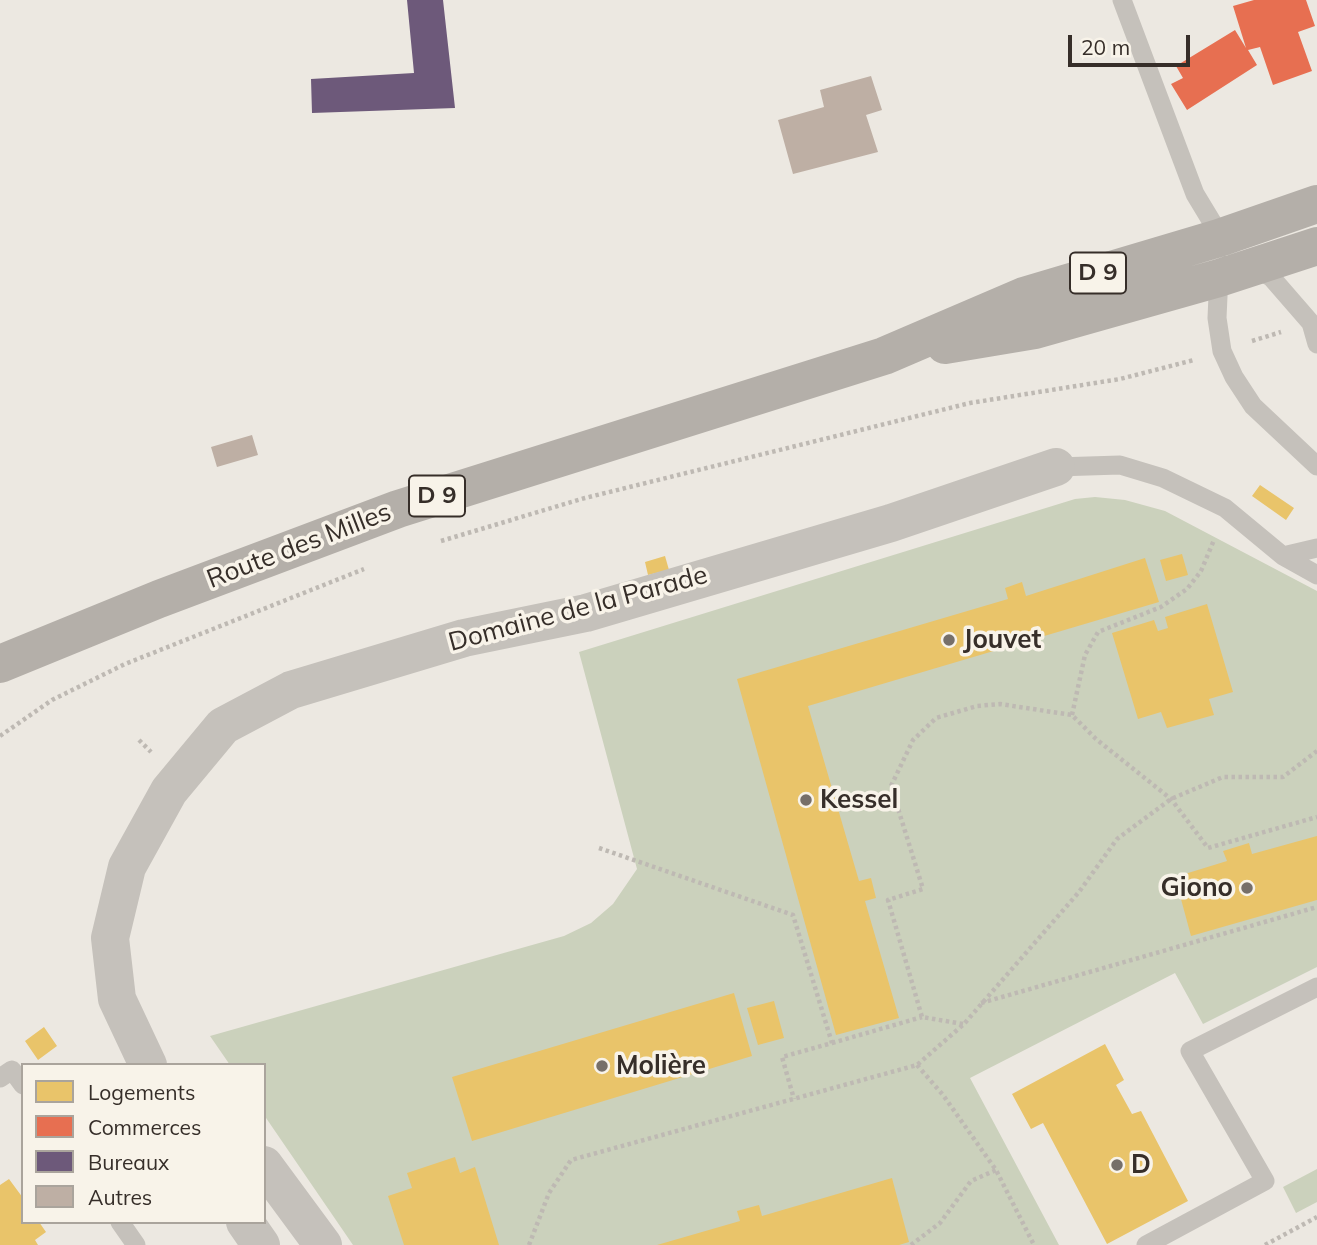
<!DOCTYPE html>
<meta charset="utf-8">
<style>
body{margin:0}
#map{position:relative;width:1317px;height:1245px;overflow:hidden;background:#ece8e1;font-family:Mulish,sans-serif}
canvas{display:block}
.legend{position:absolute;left:21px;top:1063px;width:245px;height:161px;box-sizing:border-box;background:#f8f3e9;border:2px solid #aaa49c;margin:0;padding:9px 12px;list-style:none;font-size:21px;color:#362e29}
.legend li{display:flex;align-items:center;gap:14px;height:35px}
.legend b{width:35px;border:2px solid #aaa49c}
.scale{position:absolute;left:1068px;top:35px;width:122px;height:32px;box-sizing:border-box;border:4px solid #362e29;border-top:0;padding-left:9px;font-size:21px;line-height:24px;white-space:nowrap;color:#362e29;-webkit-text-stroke:5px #f8f3e9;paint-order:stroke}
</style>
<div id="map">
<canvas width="1317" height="1245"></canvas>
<ul class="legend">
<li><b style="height:19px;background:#e9c46a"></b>Logements</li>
<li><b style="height:19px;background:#e76f51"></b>Commerces</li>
<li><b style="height:19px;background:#6d597a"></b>Bureaux</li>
<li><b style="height:19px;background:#beafa4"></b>Autres</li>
</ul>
<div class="scale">20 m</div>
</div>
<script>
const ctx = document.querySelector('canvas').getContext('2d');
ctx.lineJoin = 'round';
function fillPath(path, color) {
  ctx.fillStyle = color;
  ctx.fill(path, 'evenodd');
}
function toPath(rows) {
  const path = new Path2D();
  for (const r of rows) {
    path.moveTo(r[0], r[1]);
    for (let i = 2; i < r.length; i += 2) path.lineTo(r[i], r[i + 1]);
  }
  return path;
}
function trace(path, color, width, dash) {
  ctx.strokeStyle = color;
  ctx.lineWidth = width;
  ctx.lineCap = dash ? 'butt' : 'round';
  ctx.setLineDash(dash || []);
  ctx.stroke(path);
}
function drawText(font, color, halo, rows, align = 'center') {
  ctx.font = font + ' Mulish,sans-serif';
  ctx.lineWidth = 7;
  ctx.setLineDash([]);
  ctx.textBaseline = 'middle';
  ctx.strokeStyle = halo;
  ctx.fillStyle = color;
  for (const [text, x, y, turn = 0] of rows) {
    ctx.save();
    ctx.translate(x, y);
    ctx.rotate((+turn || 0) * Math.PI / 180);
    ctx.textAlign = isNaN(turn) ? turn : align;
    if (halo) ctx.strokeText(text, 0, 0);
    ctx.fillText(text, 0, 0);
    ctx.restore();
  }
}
const green = toPath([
 [1095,497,1125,500,1165,511,1317,591,1317,967,1203,1024,1175,973,970,1078,1059,1245,353,1245,264,1115,264,1065,230,1065,210,1036,564,936,591,923,613,904,637,869,579,652,1075,499],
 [1317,1169,1317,1202,1296,1213,1283,1187]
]);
const homes = toPath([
 [1260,485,1294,508,1286,520,1252,496],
 [1182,554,1188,575,1166,581,1160,560],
 [665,556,669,570,648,575,645,562],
 [1145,558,1159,602,808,706,859,881,871,878,876,898,865,901,899,1018,836,1035,737,679,1008,599,1005,588,1022,582,1026,596],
 [1207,604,1233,692,1209,699,1214,715,1167,728,1161,712,1138,719,1112,633,1154,620,1158,631,1168,628,1165,617],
 [1317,836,1317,900,1191,936,1175,877,1227,861,1223,851,1249,843,1252,854],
 [734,993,752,1056,472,1141,452,1077],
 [774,1001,784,1038,758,1045,747,1008],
 [44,1027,57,1046,38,1060,25,1041],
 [1105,1044,1124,1080,1116,1085,1132,1114,1141,1111,1188,1201,1107,1244,1043,1123,1031,1129,1012,1094],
 [455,1157,460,1173,475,1167,499,1245,404,1245,388,1196,412,1188,407,1173],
 [892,1178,909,1242,899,1245,657,1245,740,1221,737,1211,759,1205,762,1216],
 [9,1179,23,1198,23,1222,39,1222,46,1232,35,1240,38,1245,0,1245,0,1185]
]);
const shops = toPath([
 [1254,0,1306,0,1315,26,1298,32,1312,71,1273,85,1260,47,1248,50,1257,65,1187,110,1171,84,1183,78,1176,66,1235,30,1246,48,1233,6]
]);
const offices = toPath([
 [407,0,443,0,455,108,312,113,311,79,414,73]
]);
const building = toPath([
 [871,76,882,110,866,115,878,152,793,174,778,120,824,107,820,90],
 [252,435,258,455,217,467,211,447]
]);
const path = toPath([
 [1252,341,1281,332],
 [441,541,585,498,970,403,1120,379,1194,360],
 [1072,715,1085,655,1098,632,1161,607,1187,589,1201,571,1214,540],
 [0,736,52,700,125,664,364,569],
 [139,740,151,752],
 [599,848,793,915,832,1043,782,1057,794,1099],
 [981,1003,1317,907],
 [963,1024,922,1017,888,900,923,889,891,786,913,740,936,718,977,706,1000,704,1072,715,1096,739,1171,799,1208,848,1317,817],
 [832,1043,922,1017],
 [917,1065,943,1095,996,1170,1034,1245],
 [529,1245,549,1193,571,1160,917,1065,964,1024,1079,892,1117,839,1171,799,1223,777,1283,777,1317,751],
 [911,1245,940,1223,971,1181,996,1170],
 [1265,1245,1317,1217]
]);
const service = toPath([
 [1122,0,1195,194,1224,242],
 [1252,267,1271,277,1311,323,1317,344],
 [1219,274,1217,318,1222,351,1234,377,1253,406,1317,466],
 [1056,467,1120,465,1163,478,1225,508,1283,556,1317,575],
 [1283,556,1317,548],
 [0,1078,12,1070,23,1085],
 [120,1222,136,1245],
 [1146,1245,1265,1181,1190,1051,1317,987]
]);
const minor = toPath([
 [148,1065,117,999,110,938,127,867,169,791,223,726,291,690,464,638,586,613,891,523,1056,467],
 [264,1165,323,1245],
 [245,1222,261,1245]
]);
const primary = toPath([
 [945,345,1035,330,1219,278,1317,246],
 [0,664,159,599,398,509,884,356,1024,296,1219,238,1317,204]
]);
const markers = [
 [949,640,7,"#766f69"],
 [806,800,7,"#766f69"],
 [1247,888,7,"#766f69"],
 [602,1066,7,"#766f69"],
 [1117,1165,7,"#766f69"]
];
const shields = [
 [1098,273,56],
 [437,496,56]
];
const shieldNames = [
 ["D 9",1098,273],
 ["D 9",437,496]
];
const streetNames = [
 ["Route des Milles",299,546,-21],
 ["Domaine de la Parade",578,609,-15]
];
const poiNames = [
 ["Jouvet",963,640],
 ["Kessel",820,800],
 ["Giono",1233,888,"right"],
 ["Molière",616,1066],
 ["D",1131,1165]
];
fillPath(green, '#cbd1bc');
fillPath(homes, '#e9c46a');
fillPath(shops, '#e76f51');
fillPath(offices, '#6d597a');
fillPath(building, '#beafa4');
trace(path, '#beb9b3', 4.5, [3.5, 3.5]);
trace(service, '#c5c1bb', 19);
trace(minor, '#c5c1bb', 38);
trace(primary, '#b4afa9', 38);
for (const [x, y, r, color] of markers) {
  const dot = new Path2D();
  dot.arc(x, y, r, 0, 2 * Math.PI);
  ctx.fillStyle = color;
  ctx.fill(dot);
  trace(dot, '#f8f3e9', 2.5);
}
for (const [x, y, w] of shields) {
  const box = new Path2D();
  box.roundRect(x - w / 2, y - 20.5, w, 41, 5);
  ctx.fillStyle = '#f8f3e9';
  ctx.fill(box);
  trace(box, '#362e29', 2);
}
drawText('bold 24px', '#362e29', null, shieldNames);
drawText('26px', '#362e29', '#f8f3e9', streetNames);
drawText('bold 26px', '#362e29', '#f8f3e9', poiNames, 'left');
</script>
